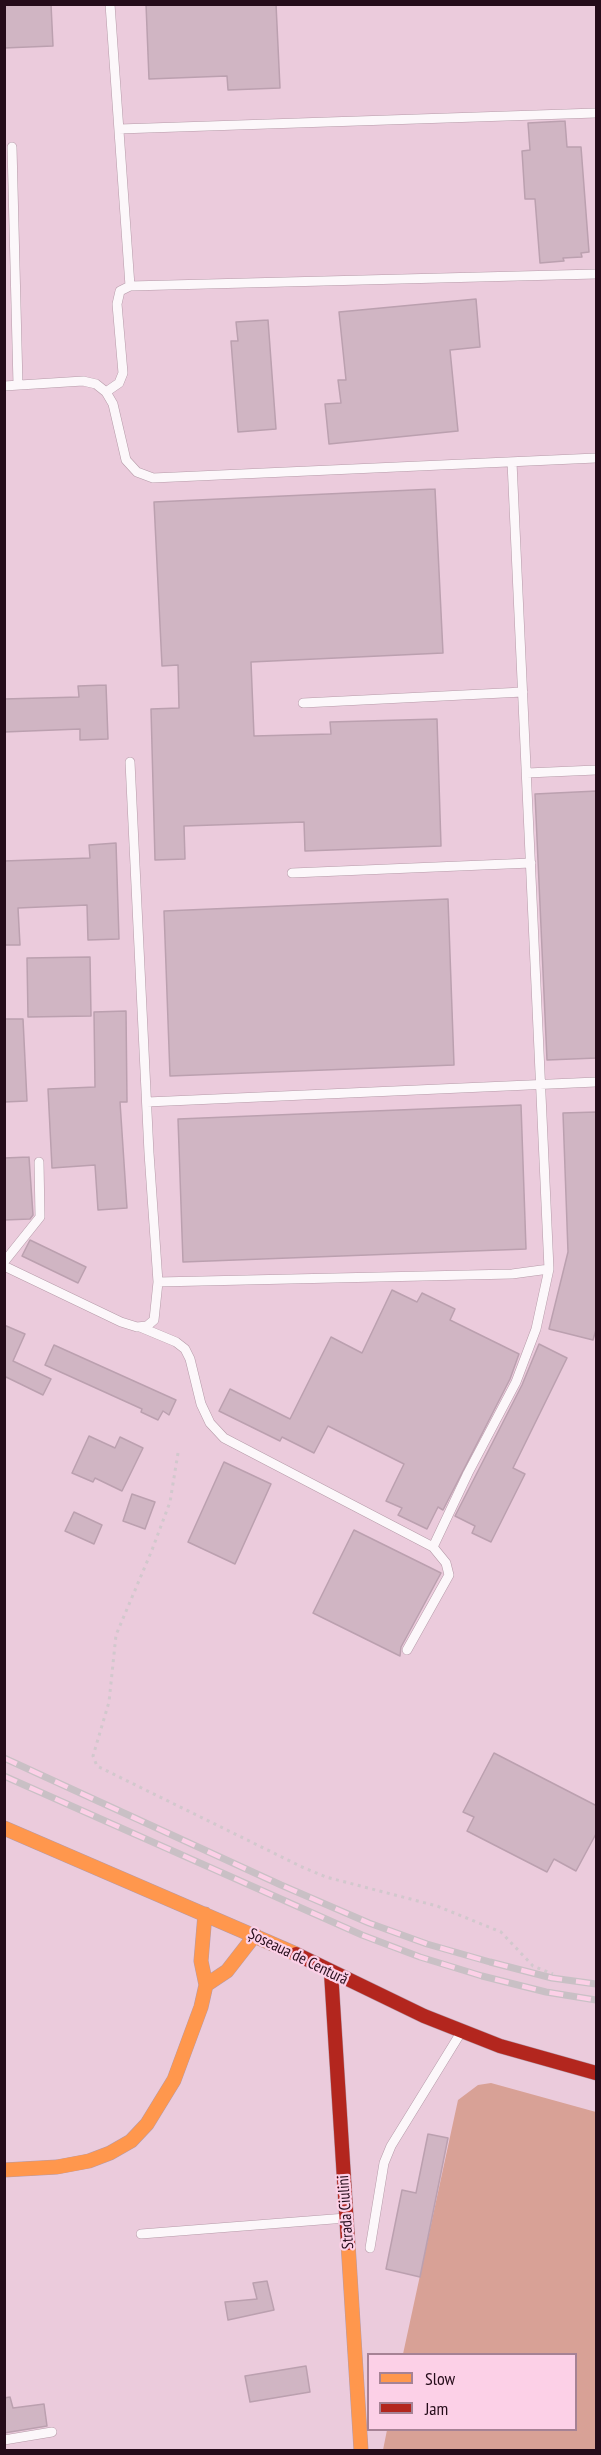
<!DOCTYPE html>
<meta charset="utf-8">
<style>
body{margin:0}
#map{position:relative;width:601px;height:2455px;overflow:hidden;background:#ebcbdc;font-family:"PT Sans Narrow",sans-serif}
canvas{display:block}
.frame{position:absolute;inset:0;border:6px solid #250c1a;pointer-events:none}
.legend{position:absolute;left:367px;top:2353px;width:210px;height:78px;box-sizing:border-box;background:#fcd0e7;border:2px solid #a68295;margin:0;padding:8px 10px;list-style:none;font-size:18px;color:#250c1a}
.legend li{display:flex;align-items:center;gap:12px;height:30px}
.legend b{width:30px;border:2px solid #a68295}
</style>
<div id="map">
<canvas width="601" height="2455"></canvas>
<div class="frame"></div>
<ul class="legend">
<li><b style="height:8px;background:#ff974d"></b>Slow</li>
<li><b style="height:8px;background:#b3261e"></b>Jam</li>
</ul>
</div>
<script>
const ctx = document.querySelector('canvas').getContext('2d');
ctx.lineJoin = 'round';
function fillPath(path, color) {
  ctx.fillStyle = color;
  ctx.fill(path, 'evenodd');
}
function toPath(rows) {
  const path = new Path2D();
  for (const r of rows) {
    path.moveTo(r[0], r[1]);
    for (let i = 2; i < r.length; i += 2) path.lineTo(r[i], r[i + 1]);
  }
  return path;
}
function trace(path, color, width, dash) {
  ctx.strokeStyle = color;
  ctx.lineWidth = width;
  ctx.lineCap = dash ? 'butt' : 'round';
  ctx.setLineDash(dash || []);
  ctx.stroke(path);
}
function drawText(font, color, halo, rows, align = 'center') {
  ctx.font = font + ' "PT Sans Narrow",sans-serif';
  ctx.lineWidth = 4.5;
  ctx.setLineDash([]);
  ctx.textBaseline = 'middle';
  ctx.strokeStyle = halo;
  ctx.fillStyle = color;
  for (const [text, x, y, turn = 0] of rows) {
    ctx.save();
    ctx.translate(x, y);
    ctx.rotate((+turn || 0) * Math.PI / 180);
    ctx.textAlign = isNaN(turn) ? turn : align;
    if (halo) ctx.strokeText(text, 0, 0);
    ctx.fillText(text, 0, 0);
    ctx.restore();
  }
}
const forest = toPath([
 [491,2083,596,2112,596,2450,383,2450,387,2430,576,2430,576,2354,403,2354,458,2100,478,2085]
]);
const building = toPath([
 [4,4,51,4,53,46,4,48,4,4],
 [146,4,276,4,280,88,228,90,227,76,149,79,146,4],
 [565,121,567,147,581,147,589,252,581,253,582,257,563,258,564,261,540,263,535,199,525,199,522,151,530,150,528,123,565,121],
 [476,299,480,347,450,350,458,431,329,444,325,404,341,403,338,380,346,380,339,312,476,299],
 [268,320,276,429,238,432,231,341,238,341,236,322,268,320],
 [435,489,443,653,251,662,254,736,331,734,330,722,437,719,441,846,305,851,304,822,184,826,185,859,155,860,151,709,179,708,178,665,162,666,154,502,435,489],
 [106,685,108,739,80,740,80,729,4,732,4,699,79,697,78,686,106,685],
 [597,791,597,1058,547,1060,535,794,597,791],
 [116,843,119,939,88,940,87,905,18,908,20,945,4,945,4,861,90,858,89,845,116,843],
 [448,899,454,1065,170,1076,164,911,448,899],
 [90,957,91,1016,28,1017,27,958,90,957],
 [126,1011,127,1102,120,1102,127,1208,98,1210,95,1165,52,1168,48,1089,95,1087,94,1012,126,1011],
 [4,1019,23,1019,27,1101,4,1102,4,1019],
 [521,1105,526,1249,183,1262,178,1119,521,1105],
 [597,1112,597,1326,593,1340,549,1329,568,1252,563,1113,597,1112],
 [29,1157,33,1215,30,1219,4,1220,4,1158,29,1157],
 [30,1240,86,1267,78,1283,22,1256,30,1240],
 [392,1290,417,1302,422,1293,455,1309,450,1320,519,1354,510,1379,443,1510,438,1507,427,1529,398,1515,402,1508,386,1501,404,1464,328,1426,314,1453,282,1437,280,1441,219,1411,230,1389,290,1419,331,1337,362,1353,392,1290],
 [4,1325,25,1334,13,1361,51,1379,43,1395,6,1377,4,1380,4,1325],
 [539,1344,567,1358,513,1468,525,1474,491,1542,472,1533,475,1526,455,1516,522,1385,539,1344],
 [54,1345,176,1400,169,1415,163,1411,158,1420,141,1412,142,1409,45,1365,54,1345],
 [89,1436,115,1448,120,1437,143,1448,122,1491,95,1478,93,1482,72,1473,89,1436],
 [224,1462,271,1484,235,1564,188,1542,224,1462],
 [132,1494,155,1502,145,1529,123,1521,132,1494],
 [74,1512,102,1525,94,1544,65,1531,74,1512],
 [354,1530,441,1573,401,1647,400,1656,313,1613,354,1530],
 [494,1753,597,1806,597,1832,576,1871,554,1859,547,1872,467,1831,474,1817,463,1812,494,1753],
 [428,2134,448,2138,420,2277,386,2269,402,2190,416,2193,428,2134],
 [267,2281,274,2310,228,2320,225,2302,257,2299,253,2283,267,2281],
 [306,2366,310,2392,250,2402,245,2376,306,2366],
 [10,2397,13,2408,44,2404,47,2426,4,2433,4,2398,10,2397]
]);
const path = toPath([
 [178,1453,170,1502,152,1550,116,1635,109,1702,93,1756,97,1766,302,1867,326,1877,437,1906,501,1932,533,1966,553,1974]
]);
const lane = toPath([
 [110,4,130,286],
 [119,129,596,113],
 [12,147,18,385],
 [4,386,83,381,96,384,106,392,113,404,126,460,137,472,153,478,596,458],
 [106,392,119,383,123,373,117,304,120,291,130,286,596,274],
 [303,703,523,692],
 [527,773,596,770],
 [292,873,531,863],
 [147,1102,596,1082],
 [4,1262,40,1217,39,1162],
 [4,1266,121,1322,137,1327,147,1326,154,1320,158,1282,149,1153,130,762],
 [158,1282,512,1274,549,1269],
 [140,1327,176,1342,185,1349,190,1359,201,1404,210,1423,224,1438,433,1547,446,1563,449,1575,407,1650],
 [433,1547,468,1473,516,1382,536,1329,549,1269,512,462],
 [141,2234,346,2218],
 [370,2248,384,2163,391,2146,460,2034],
 [4,2440,52,2432]
]);
const slow = toPath([
 [4,1828,296,1954],
 [206,1985,227,1971,255,1935],
 [4,2170,57,2167,89,2161,110,2153,131,2141,147,2124,174,2080,201,2007,206,1985,201,1961,205,1914],
 [348,2243,361,2450]
]);
const jam = toPath([
 [296,1954,424,2016,500,2046,596,2073],
 [331,1972,348,2243]
]);
const rail = toPath([
 [4,1758,281,1885,369,1923,427,1944,490,1962,552,1978,596,1984],
 [4,1776,362,1935,420,1957,482,1976,546,1992,596,2000]
]);
const streetNames = [
 ["Șoseaua de Centură",298,1957,26],
 ["Strada Ciulini",346,2212,-94]
];
fillPath(forest, '#d8a196');
fillPath(building, '#d0b5c3');
trace(building, '#bba0af', 1.5);
trace(lane, '#b59aa8', 10);
trace(slow, '#b59aa8', 15);
trace(jam, '#b59aa8', 15);
trace(path, '#d2c8cd', 3, [3, 4.5]);
trace(lane, '#fcf7fa', 9);
trace(slow, '#ff974d', 14);
trace(jam, '#b3261e', 14);
trace(rail, '#c9c0c5', 7);
trace(rail, '#fcd0e7', 4.5, [14]);
drawText('16px', '#250c1a', '#fcd0e7', streetNames);
</script>
